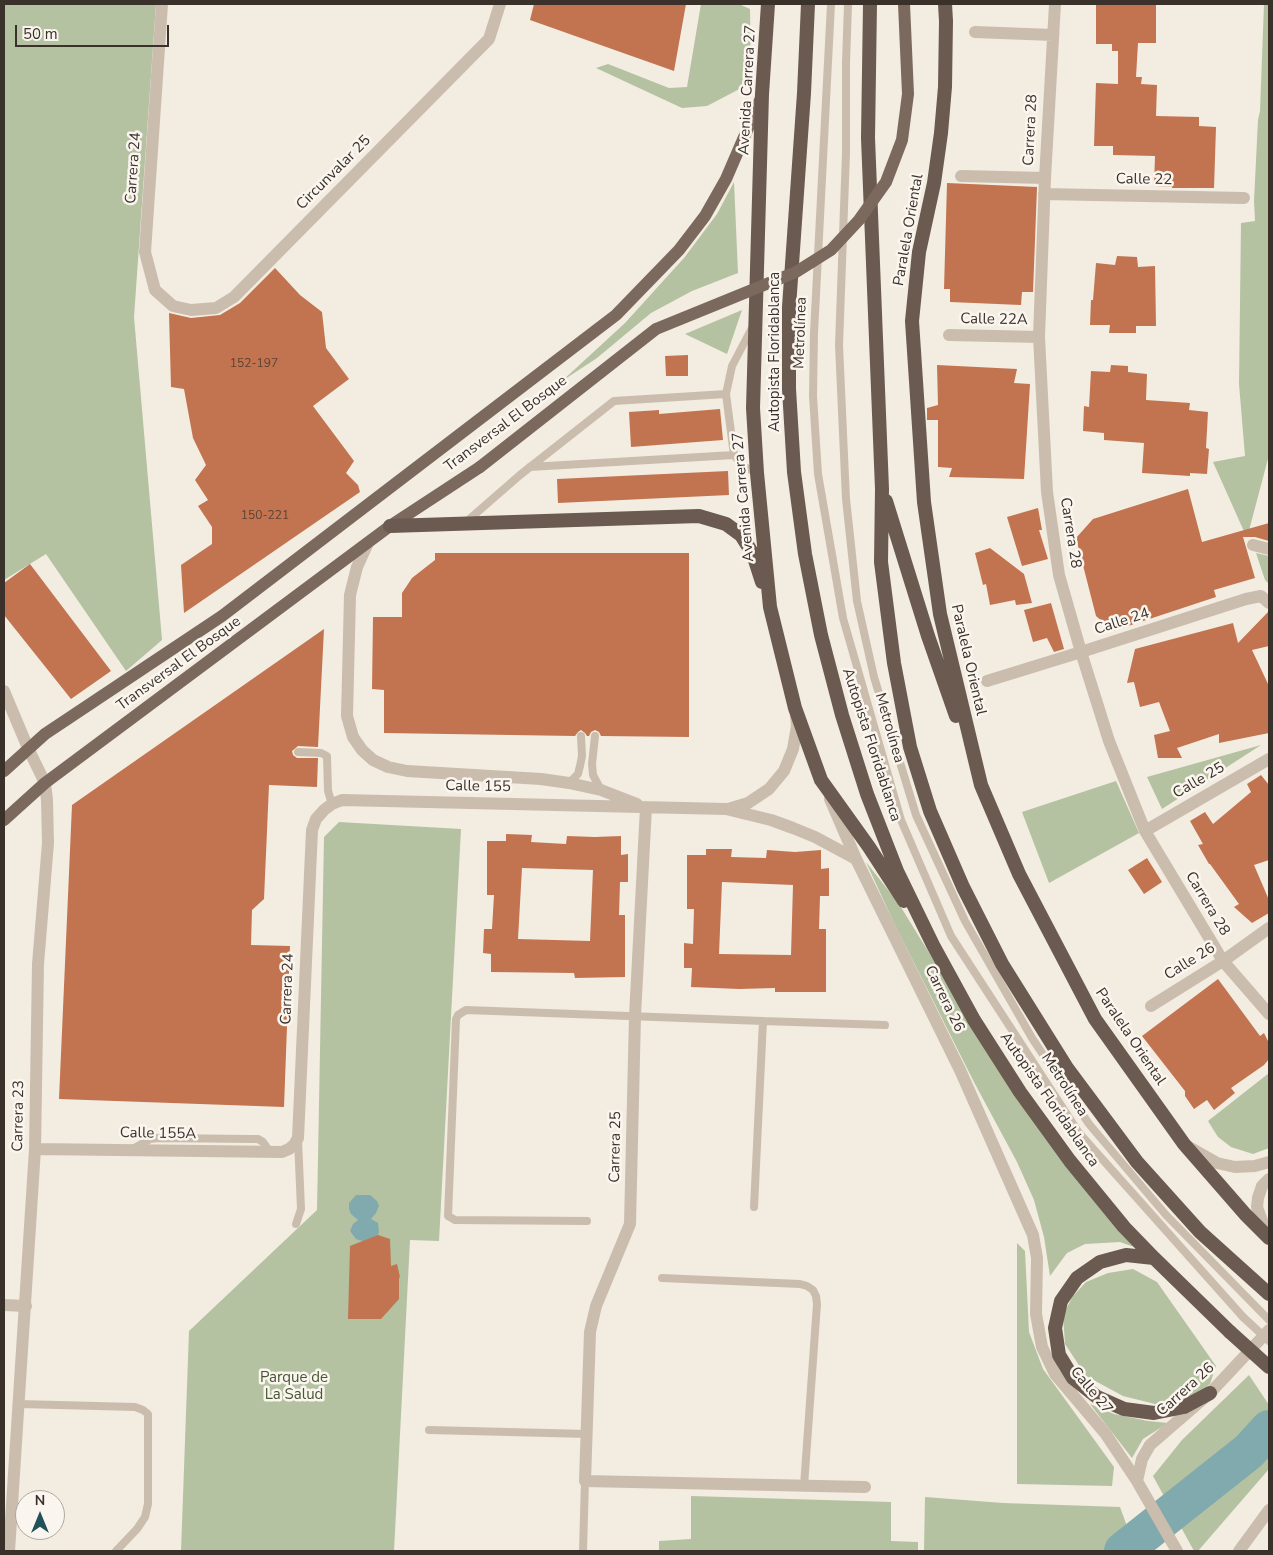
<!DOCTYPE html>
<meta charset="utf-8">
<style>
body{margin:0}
#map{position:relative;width:1273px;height:1555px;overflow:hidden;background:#f3ece1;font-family:"Nunito Sans",sans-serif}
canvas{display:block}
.frame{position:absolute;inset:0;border:5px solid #3a312b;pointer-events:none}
.north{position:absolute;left:15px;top:1490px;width:50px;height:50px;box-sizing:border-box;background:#faf5ee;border:1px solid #ada7a0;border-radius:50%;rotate:0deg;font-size:14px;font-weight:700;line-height:20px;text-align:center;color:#3a312b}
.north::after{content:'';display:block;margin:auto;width:18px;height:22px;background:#21525a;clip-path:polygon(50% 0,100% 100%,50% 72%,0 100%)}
.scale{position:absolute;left:15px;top:25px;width:154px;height:22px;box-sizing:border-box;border:2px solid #3a312b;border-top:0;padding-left:6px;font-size:15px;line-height:18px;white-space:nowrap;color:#3a312b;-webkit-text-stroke:4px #faf5ee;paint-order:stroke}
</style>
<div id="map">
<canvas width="1273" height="1555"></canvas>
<div class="frame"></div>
<div class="north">N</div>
<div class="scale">50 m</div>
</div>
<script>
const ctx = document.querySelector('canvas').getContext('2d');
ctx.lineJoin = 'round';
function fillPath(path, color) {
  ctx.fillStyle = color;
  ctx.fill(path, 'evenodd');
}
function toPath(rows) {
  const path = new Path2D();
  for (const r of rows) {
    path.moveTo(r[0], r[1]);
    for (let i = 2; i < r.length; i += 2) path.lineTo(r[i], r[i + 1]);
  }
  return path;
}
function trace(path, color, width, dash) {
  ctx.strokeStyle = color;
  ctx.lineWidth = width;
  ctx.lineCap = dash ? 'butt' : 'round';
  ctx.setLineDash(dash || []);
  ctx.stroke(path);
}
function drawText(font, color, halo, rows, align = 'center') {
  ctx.font = font + ' "Nunito Sans",sans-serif';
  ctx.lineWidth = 5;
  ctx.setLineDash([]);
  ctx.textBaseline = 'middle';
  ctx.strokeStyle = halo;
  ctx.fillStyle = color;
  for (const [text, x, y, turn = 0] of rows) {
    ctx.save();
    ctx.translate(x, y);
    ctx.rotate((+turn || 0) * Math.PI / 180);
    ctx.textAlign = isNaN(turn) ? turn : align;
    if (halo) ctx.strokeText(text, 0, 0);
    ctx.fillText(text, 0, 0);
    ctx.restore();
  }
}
const green = toPath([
 [4,4,156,4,134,317,162,640,126,671,46,554,4,580],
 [701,4,739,4,750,9,751,83,707,106,682,108,596,68,608,64,669,88,687,87],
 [1264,4,1269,4,1269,455,1247,538,1213,462,1245,456,1239,384,1241,223,1255,221,1254,201,1258,120,1260,111],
 [734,182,738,273,692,291,651,313,597,358,562,381,625,323,684,258,717,214],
 [742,310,727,354,685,334],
 [1256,553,1269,556,1269,584,1265,580],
 [1261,745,1162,809,1147,777],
 [1116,781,1139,833,1049,883,1022,812],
 [339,822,461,829,439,1241,410,1240,394,1551,181,1551,189,1331,317,1210,324,837],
 [866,862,899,904,968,1016,1134,1247,1120,1242,1085,1244,1067,1253,1050,1276,1044,1237,1034,1200,1017,1162,975,1084,894,923],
 [1269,1073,1269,1148,1253,1154,1231,1147,1218,1137,1208,1121],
 [1017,1243,1025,1251,1029,1332,1043,1369,1114,1467,1112,1486,1017,1484],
 [1133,1269,1157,1282,1216,1366,1210,1384,1190,1399,1155,1404,1123,1396,1086,1376,1065,1344,1063,1315,1073,1296,1086,1282,1108,1273],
 [1249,1375,1269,1405,1269,1469,1198,1551,1194,1551,1153,1476,1182,1440],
 [1090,1404,1114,1414,1148,1421,1168,1423,1143,1439,1132,1458],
 [691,1496,891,1502,891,1541,918,1542,918,1551,659,1551,659,1541,691,1539],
 [925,1497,1003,1503,1120,1507,1136,1551,924,1551]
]);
const water = toPath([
 [356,1195,370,1195,377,1201,379,1206,376,1213,371,1219,378,1223,379,1232,376,1239,365,1242,356,1239,350,1231,353,1224,358,1220,351,1214,349,1209,349,1203]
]);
const river = toPath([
 [1123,1551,1249,1451,1269,1429]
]);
const building = toPath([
 [534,4,686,4,674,71,530,20],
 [1096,4,1156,4,1156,43,1138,43,1136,77,1142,77,1141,84,1157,85,1156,116,1199,117,1199,126,1216,127,1214,188,1172,188,1172,187,1154,186,1155,156,1113,155,1113,146,1094,146,1096,83,1118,84,1118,51,1112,51,1112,44,1096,44],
 [947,183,1037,187,1033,292,1022,292,1021,305,950,302,950,289,944,289],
 [1117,256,1137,257,1138,267,1155,266,1156,326,1136,326,1136,333,1109,333,1110,325,1090,325,1091,300,1093,300,1096,263,1115,265],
 [275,268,300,295,322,312,326,348,349,379,313,406,354,461,346,473,358,485,360,492,184,613,181,565,212,544,212,527,198,506,208,500,195,480,206,465,193,438,184,389,171,387,169,313,191,318,220,315,240,303],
 [688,355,688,376,666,376,665,356],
 [937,365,1017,369,1014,383,1030,384,1024,479,949,477,952,468,938,467,938,420,927,420,927,408,938,405],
 [1111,365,1128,366,1128,372,1147,374,1146,400,1190,403,1189,410,1208,412,1206,448,1209,449,1207,474,1190,473,1190,476,1142,473,1144,443,1104,440,1104,433,1083,431,1084,406,1089,407,1091,371,1110,372],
 [720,409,723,440,631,447,629,412,659,410,659,414],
 [728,471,729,495,558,503,557,479],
 [1188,489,1202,542,1269,523,1269,541,1255,537,1243,537,1255,578,1214,590,1216,597,1113,631,1096,616,1076,538,1093,519],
 [1038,508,1042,530,1039,530,1048,559,1022,566,1007,517],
 [990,548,1024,574,1032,603,1016,605,1015,600,990,605,986,584,983,585,975,553],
 [435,553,689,553,689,737,601,736,599,732,595,730,591,732,589,736,587,736,585,733,581,730,578,732,575,736,384,733,384,690,372,689,373,617,402,617,402,593,412,578,435,560],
 [30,564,111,671,71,699,4,615,4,583],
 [1051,603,1064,649,1054,652,1047,638,1033,642,1024,610],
 [1269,611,1269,646,1252,650,1269,686,1269,733,1219,743,1219,734,1177,748,1182,758,1158,758,1154,735,1170,731,1159,702,1140,707,1134,682,1127,683,1135,649,1233,623,1238,643],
 [324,629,318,747,298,746,292,751,293,755,297,758,318,758,317,787,269,785,264,899,252,910,251,945,290,946,284,1107,59,1099,72,805],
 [1261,775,1269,785,1269,860,1254,865,1269,900,1269,913,1252,923,1234,907,1239,904,1210,864,1209,864,1198,845,1203,844,1190,821,1205,812,1213,824,1251,792,1247,784],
 [506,834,532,835,531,842,566,844,567,836,595,837,621,836,621,855,628,854,628,882,620,882,619,915,625,915,625,977,575,978,574,973,491,972,491,954,483,953,484,929,492,929,494,895,487,895,487,841,506,841],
 [522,868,593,870,590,941,518,939],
 [706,849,732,849,731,857,766,858,767,850,795,852,821,850,821,869,829,868,829,896,820,896,819,929,826,929,826,992,775,992,775,988,739,989,691,987,692,968,684,968,684,943,693,944,694,909,687,909,687,855,706,855],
 [722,882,793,885,791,955,719,954],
 [1147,858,1162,882,1144,894,1128,870],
 [1218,979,1260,1036,1264,1033,1269,1043,1269,1059,1264,1065,1231,1088,1235,1093,1214,1110,1207,1100,1194,1109,1185,1096,1185,1091,1142,1036],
 [378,1235,390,1239,391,1266,397,1264,400,1277,399,1278,399,1299,381,1319,348,1319,350,1246]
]);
const service = toPath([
 [831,4,814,333,813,396,818,474,843,618,901,820,951,936,1079,1133,1243,1317],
 [848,4,846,63,846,153,839,345,846,499,857,601,874,677,916,815,965,921,1032,1038,1089,1124,1166,1215,1269,1320],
 [752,328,732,366,726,394,734,455,743,466,757,473],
 [530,467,734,455],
 [466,522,520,475,614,401,726,394],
 [595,736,592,764,593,775,601,790],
 [298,752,321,753,327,756,328,791,332,804],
 [569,783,578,774,580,766,582,756,581,736],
 [133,1149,150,1139,157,1138,252,1139,258,1139,263,1142,270,1152],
 [754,1207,763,1021,885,1025],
 [587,1221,455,1220,448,1216,456,1019,458,1015,466,1010,763,1021],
 [296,1224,301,1209,298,1140],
 [662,1278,800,1284,807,1286,813,1290,816,1296,817,1304,804,1486],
 [19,1404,135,1407,143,1410,148,1414,148,1504,145,1517,137,1529,116,1551],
 [429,1430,588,1434],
 [583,1551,585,1481]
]);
const minor = toPath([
 [162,4,145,252,155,290,173,306,191,310,216,308,234,297,489,39,500,4],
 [1055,4,1045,178,1039,337,1047,492,1059,575,1081,652,1109,741,1145,831,1223,961,1269,1014],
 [975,32,1053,35],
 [961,176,1045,178],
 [1044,194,1244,198],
 [949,335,1039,337],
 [367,545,357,567,350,595,347,716,353,737,362,750,373,760,388,767,407,771,541,779,569,783,601,790,637,804],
 [1253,545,1269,549],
 [987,681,1081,652,1246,599,1261,596,1269,603],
 [4,691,28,748,45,783,47,800,48,843,38,964,35,1149,9,1551],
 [646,807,635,1016,630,1224,596,1306,590,1332,585,1481,865,1487],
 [728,809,748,803,769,789,784,771,793,749,797,726,796,715],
 [1145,831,1269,759],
 [1151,1006,1223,961,1269,928],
 [35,1149,282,1152,289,1149,294,1145,298,1138,312,830,316,819,324,810,332,804,342,800,726,809,771,820,793,828,815,837,856,859],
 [4,1305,26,1306]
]);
const tertiary = toPath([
 [830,799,856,859,960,1070,1033,1235,1037,1258,1036,1314,1042,1347,1055,1374,1105,1433,1137,1481,1177,1551],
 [1187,1146,1217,1163,1235,1167,1255,1166,1269,1162],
 [1267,1234,1257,1207,1258,1198,1262,1186,1269,1179],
 [1137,1481,1142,1459,1150,1445,1210,1393,1269,1330],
 [1239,1551,1269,1510]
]);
const primary = toPath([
 [4,771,45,734,222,616,616,315,679,250,705,216,726,179,761,98],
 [4,820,45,783,390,526,480,467]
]);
const trunk = toPath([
 [768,4,762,94,753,408,757,473,770,607,795,708,821,780,869,847,904,901],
 [808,4,804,93,789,307,789,389,794,472,805,554,821,635,842,715,867,794,897,871,933,945,974,1020,1020,1092,1070,1161,1124,1227,1154,1258,1230,1332],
 [870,4,868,138,882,489,881,562,894,663,910,747,930,811,963,887,1002,964,1067,1068,1137,1162,1200,1232,1269,1294],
 [945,4,946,21,945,87,941,133,934,183,919,252,912,321,924,502,940,614,981,785,1019,874,1095,1019,1184,1144,1245,1214,1269,1238],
 [886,501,928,636,956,716],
 [390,526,699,516,726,524,741,535,753,554,762,582],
 [1154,1258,1126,1255,1100,1262,1077,1278,1061,1301,1055,1328,1059,1355,1073,1378,1097,1397,1124,1409,1154,1413,1184,1407,1210,1393]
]);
const serviceBridge = toPath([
 [1243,1317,1269,1341]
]);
const primaryBridge = toPath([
 [480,467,656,329,796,272,831,250,859,220,886,182,902,140,908,94,904,4]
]);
const trunkBridge = toPath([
 [1230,1332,1269,1367]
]);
const numberNames = [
 ["152-197",254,364],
 ["150-221",265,516]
];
const streetNames = [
 ["Avenida Carrera 27",748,90,-87],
 ["Carrera 28",1031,130,-87],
 ["Carrera 24",134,168,-86],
 ["Circunvalar 25",334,173,-45],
 ["Calle 22",1144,180,1],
 ["Paralela Oriental",909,230,-80],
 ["Calle 22A",994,320,1],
 ["Metrolínea",801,333,-88],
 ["Autopista Floridablanca",775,352,-90],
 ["Transversal El Bosque",506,424,-37],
 ["Avenida Carrera 27",744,497,-95],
 ["Carrera 28",1070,533,81],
 ["Calle 24",1122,622,-18],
 ["Paralela Oriental",968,660,77],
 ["Transversal El Bosque",179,664,-36],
 ["Metrolínea",889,728,74],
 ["Autopista Floridablanca",871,745,72],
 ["Calle 25",1199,781,-30],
 ["Calle 155",478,787,1],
 ["Carrera 28",1207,904,59],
 ["Calle 26",1190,962,-32],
 ["Carrera 24",288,989,-88],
 ["Carrera 26",944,999,64],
 ["Paralela Oriental",1130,1037,56],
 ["Metrolínea",1064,1085,57],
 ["Autopista Floridablanca",1049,1100,55],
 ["Carrera 23",19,1116,-89],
 ["Calle 155A",158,1134,1],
 ["Carrera 25",616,1147,-89],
 ["Carrera 26",1186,1390,-42],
 ["Calle 27",1091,1391,50]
];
const parkNames = [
 ["Parque de",294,1378],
 ["La Salud",294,1395]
];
fillPath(green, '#b4c2a1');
fillPath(water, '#81aaaf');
trace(river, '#81aaaf', 38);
fillPath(building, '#c27450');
trace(service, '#cbbdad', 8);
trace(minor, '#cbbdad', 12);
trace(tertiary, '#cbbdad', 12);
trace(primary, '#7b695d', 12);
trace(trunk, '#6a5a50', 14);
trace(serviceBridge, '#cbbdad', 8);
trace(primaryBridge, '#7b695d', 12);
trace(trunkBridge, '#6a5a50', 14);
drawText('12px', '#5c4234', null, numberNames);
drawText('15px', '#3a312b', '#faf5ee', streetNames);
drawText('15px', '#465730', '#faf5ee', parkNames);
</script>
